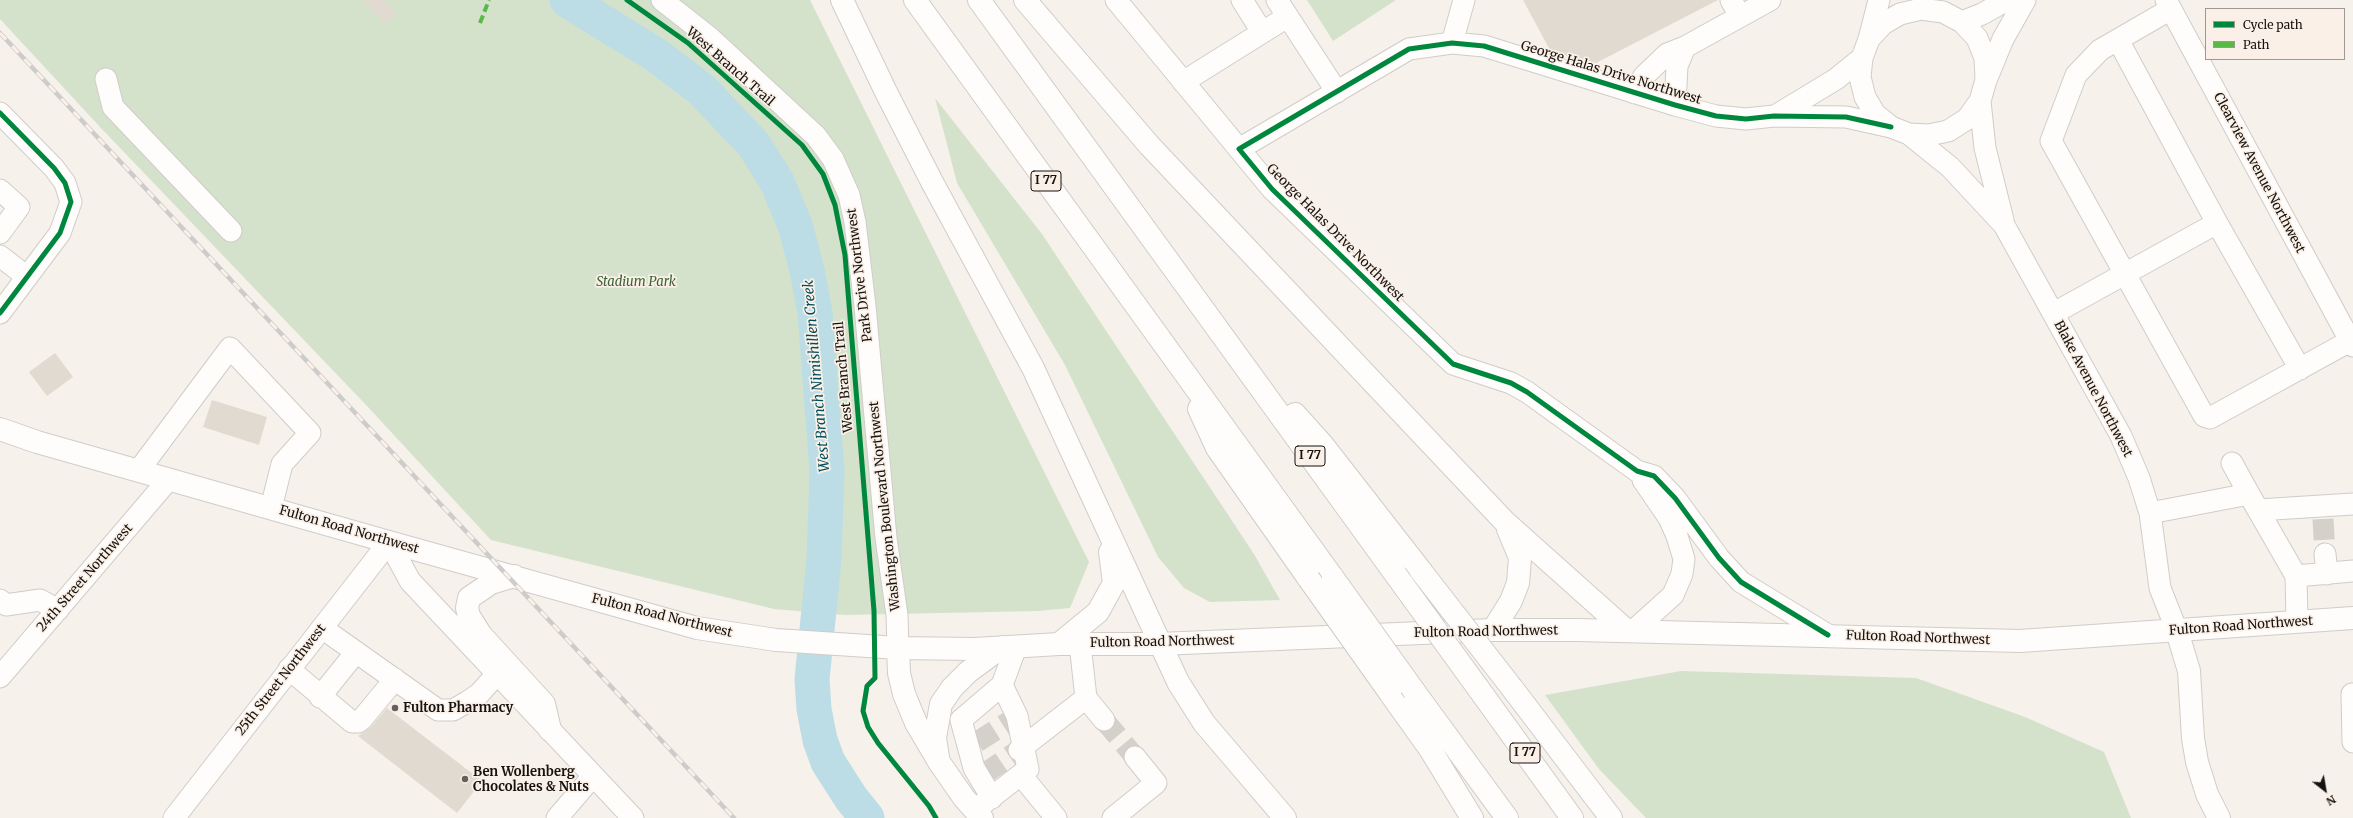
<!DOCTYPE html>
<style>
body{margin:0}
#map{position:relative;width:2353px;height:818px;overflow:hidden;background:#f6f1eb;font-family:Merriweather,serif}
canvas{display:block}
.legend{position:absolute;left:2205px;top:8px;width:140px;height:52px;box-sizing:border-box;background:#fbf0e7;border:1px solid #9f9791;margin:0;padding:5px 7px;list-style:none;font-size:12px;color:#15120f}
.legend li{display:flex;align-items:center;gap:8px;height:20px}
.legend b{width:20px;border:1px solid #9f9791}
.north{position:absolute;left:2305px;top:770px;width:40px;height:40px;-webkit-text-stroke:3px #fbf0e7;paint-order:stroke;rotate:149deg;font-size:11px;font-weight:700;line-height:16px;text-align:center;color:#15120f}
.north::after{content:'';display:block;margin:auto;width:14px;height:18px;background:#15120f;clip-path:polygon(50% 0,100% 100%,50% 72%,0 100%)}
</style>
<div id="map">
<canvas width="2353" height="818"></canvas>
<ul class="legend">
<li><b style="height:5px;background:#00873e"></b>Cycle path</li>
<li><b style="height:5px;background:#58b947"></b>Path</li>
</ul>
<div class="north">N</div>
</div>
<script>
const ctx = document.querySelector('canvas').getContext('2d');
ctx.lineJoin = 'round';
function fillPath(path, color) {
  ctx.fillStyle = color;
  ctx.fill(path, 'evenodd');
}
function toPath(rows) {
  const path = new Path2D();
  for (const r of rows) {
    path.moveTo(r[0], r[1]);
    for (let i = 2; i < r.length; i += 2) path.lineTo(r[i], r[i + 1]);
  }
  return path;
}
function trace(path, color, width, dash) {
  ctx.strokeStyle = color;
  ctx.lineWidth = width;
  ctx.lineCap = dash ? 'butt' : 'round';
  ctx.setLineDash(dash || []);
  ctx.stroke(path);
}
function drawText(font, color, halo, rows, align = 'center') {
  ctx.font = font + ' Merriweather,serif';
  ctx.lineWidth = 3.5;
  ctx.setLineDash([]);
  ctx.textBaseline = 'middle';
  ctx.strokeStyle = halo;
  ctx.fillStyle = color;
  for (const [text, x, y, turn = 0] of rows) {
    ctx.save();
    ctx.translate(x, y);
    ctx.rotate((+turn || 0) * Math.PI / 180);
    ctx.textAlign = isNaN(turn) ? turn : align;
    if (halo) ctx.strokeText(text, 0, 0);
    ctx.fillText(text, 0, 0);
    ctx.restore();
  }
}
const green = toPath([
 [0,0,810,0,1089,562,1070,608,1038,611,845,615,774,609,491,540,368,407,100,127,0,19],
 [1307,0,1396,0,1333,41],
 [935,98,1042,234,1254,554,1280,600,1210,602,1184,588,1158,557,1065,365,957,183],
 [1681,671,1916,678,2025,717,2104,752,2131,818,1646,818,1599,769,1545,695]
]);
const river = toPath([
 [567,0,656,55,702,90,754,145,777,182,795,225,807,270,815,313,827,471,824,560,812,679,814,709,820,740,828,762,851,798,867,818]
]);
const building = toPath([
 [362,0,384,0,396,14,384,24],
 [1523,0,1718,0,1596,63,1551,52],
 [55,353,73,377,47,396,29,372],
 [212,400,267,417,259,445,203,427],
 [387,708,482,781,457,813,358,736,371,727]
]);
const minorTunnel = toPath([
 [2323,519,2325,554],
 [1104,720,1135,757],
 [977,742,1010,721],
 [984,774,1019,750]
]);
const minor = toPath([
 [662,0,709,37,816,136,833,159,849,195,855,222,865,306,886,538,897,615,898,648],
 [1116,0,1272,189,1453,364,1511,383,1527,392,1637,471,1654,476,1675,498,1719,558,1741,582,1828,635],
 [1242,0,1262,32],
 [1277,0,1337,92],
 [1731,0,1740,16],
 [2166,0,2353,346],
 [2171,9,2100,50,2076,75,2051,141,2204,416,2210,418,2350,341],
 [1962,22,1982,14,2007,0],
 [1869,39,1883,24,1900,14,1921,9,1943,12,1962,22,1977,38,1985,58,1986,80,1980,101,1967,119,1948,131,1929,135,1909,134,1891,127,1875,114,1865,97,1860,77,1862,58,1869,39,1879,0],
 [2118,40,2217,223,2300,369],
 [1452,43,1464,0],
 [1987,78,2003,39,2025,0],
 [106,79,113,107,231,231],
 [1183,82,1287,17],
 [1635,93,1644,76,1667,54,1685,47,1770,0],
 [1980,101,1985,148,2003,220],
 [1675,105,1677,66,1685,47],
 [0,113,54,168,65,183,71,202,60,233,0,313],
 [1775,116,1836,79,1862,58],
 [1909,134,1950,167,2004,225,2121,436,2139,478,2150,513,2160,588,2177,631],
 [1239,149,1409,49,1452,43,1484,46,1675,105,1716,116,1746,119,1774,116,1846,117,1891,127],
 [0,190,19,207,0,233],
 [0,256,27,277],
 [2054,313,2217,223],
 [2232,463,2249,494],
 [139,470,230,348,310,433,282,464,271,508],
 [2258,510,2296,576,2353,571],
 [2150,513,2249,494,2258,510,2353,504],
 [2325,554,2327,574],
 [2296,576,2297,621],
 [0,600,6,605,40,600,58,610],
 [322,628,438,710,453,710,467,702,479,694,497,674],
 [1633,631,1673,595,1682,574,1684,559,1677,536,1669,518,1643,480],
 [289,669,352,722,358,722,362,719,395,679],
 [0,677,169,479],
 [2352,694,2353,742],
 [320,697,356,652],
 [1086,698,1104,720],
 [1019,750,1086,698,1080,644],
 [1021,775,1056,818],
 [992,798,974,768,961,720,1002,685],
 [975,810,1028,769,1017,716,1002,685,1016,647],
 [174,818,389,542,410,581,633,818],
 [557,818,593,776],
 [1113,818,1156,783,1135,757]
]);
const major = toPath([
 [0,429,37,442,389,542,697,628,776,640,898,648,975,649,1059,644,1159,644,1493,630,1578,630,2020,641,2353,618],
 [514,576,491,583,469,598,467,608,469,616,481,635,544,704,550,730],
 [898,648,899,673,904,694,916,723,939,762,964,798,982,818],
 [938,757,935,738,941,704,952,688,968,672,1002,647]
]);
const highway = toPath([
 [842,0,886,92,932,182,1033,368,1178,682,1204,723,1285,818],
 [915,0,1333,578],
 [979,0,1396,575],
 [1025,0,1149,145,1505,522,1627,631],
 [1199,409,1217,448,1309,579],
 [1295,414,1322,444,1421,571],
 [1493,630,1511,601,1518,583,1520,558,1508,529],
 [2177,631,2189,671,2193,738,2197,762,2207,794,2219,818],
 [1059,644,1098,612,1114,583,1110,552],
 [1478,688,1572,818],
 [1512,688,1611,818],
 [1414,691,1507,818],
 [1390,693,1430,749,1472,818]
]);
const rail = toPath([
 [0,33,734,818]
]);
const highwayBridge = toPath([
 [1421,571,1512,688],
 [1396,575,1478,688],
 [1333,578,1414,691],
 [1309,579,1390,693]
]);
const quiet = toPath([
 [480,23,489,0]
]);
const cycleway = toPath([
 [627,0,688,43,802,145,823,174,835,205,845,255,874,611,875,678,867,686,863,711,868,727,878,743,929,806,936,818],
 [0,113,54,168,65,183,71,202,60,233,0,313],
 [1828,635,1741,582,1719,558,1675,498,1654,476,1637,471,1527,392,1511,383,1453,364,1272,189,1239,149,1409,49,1452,43,1484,46,1675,105,1716,116,1746,119,1774,116,1846,117,1891,127]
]);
const markers = [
 [395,708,4,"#64605c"],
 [465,779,4,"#64605c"]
];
const shields = [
 [1046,181,30],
 [1310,456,30],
 [1525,753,30]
];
const shieldNames = [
 ["I 77",1046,181],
 ["I 77",1310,456],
 ["I 77",1525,753]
];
const streetNames = [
 ["West Branch Trail",730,67,41],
 ["George Halas Drive Northwest",1611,73,17],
 ["Clearview Avenue Northwest",2259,173,62],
 ["George Halas Drive Northwest",1335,233,45],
 ["Park Drive Northwest",860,275,-97],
 ["West Branch Trail",844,377,-95],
 ["Blake Avenue Northwest",2093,389,62],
 ["Washington Boulevard Northwest",885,506,-96],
 ["Fulton Road Northwest",349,530,16],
 ["24th Street Northwest",85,578,-49],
 ["Fulton Road Northwest",662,616,14],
 ["Fulton Road Northwest",2241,626,-4],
 ["Fulton Road Northwest",1486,632,-1],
 ["Fulton Road Northwest",1918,638,2],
 ["Fulton Road Northwest",1162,642,-1],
 ["25th Street Northwest",281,680,-52]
];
const parkNames = [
 ["Stadium Park",636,282]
];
const poiNames = [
 ["Fulton Pharmacy",403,708],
 ["Ben Wollenberg",473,772],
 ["Chocolates & Nuts",473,787]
];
const waterNames = [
 ["West Branch Nimishillen Creek",817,376,-95]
];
fillPath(green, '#d4e2cc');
trace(river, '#bcdde5', 35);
fillPath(building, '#e1dad1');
trace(minorTunnel, '#d4d0ca', 21, [21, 10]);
trace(minor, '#d1ccc8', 23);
trace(major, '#d1ccc8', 24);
trace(highway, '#d1ccc8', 24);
trace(minor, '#fefdfc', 21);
trace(major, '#fefdfc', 22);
trace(highway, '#fefdfc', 22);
trace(rail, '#cdccca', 4.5);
trace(rail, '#fbf0e7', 3, [9]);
trace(highwayBridge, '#d1ccc8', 24, []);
trace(highwayBridge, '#fefdfc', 22);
trace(quiet, '#58b947', 4, [8, 4]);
trace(cycleway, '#00873e', 5);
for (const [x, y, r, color] of markers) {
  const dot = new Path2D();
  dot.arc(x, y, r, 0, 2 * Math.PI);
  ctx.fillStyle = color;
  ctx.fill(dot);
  trace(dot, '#fbf0e7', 1.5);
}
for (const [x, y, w] of shields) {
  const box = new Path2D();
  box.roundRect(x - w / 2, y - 10, w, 20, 3);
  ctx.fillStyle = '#fbf0e7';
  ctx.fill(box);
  trace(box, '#15120f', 1);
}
drawText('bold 12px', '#15120f', null, shieldNames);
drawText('13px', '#15120f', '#fbf0e7', streetNames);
drawText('italic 13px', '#3a6335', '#fbf0e7', parkNames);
drawText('bold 13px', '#15120f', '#fbf0e7', poiNames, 'left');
drawText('italic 14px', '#014e5b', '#fbf0e7', waterNames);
</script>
